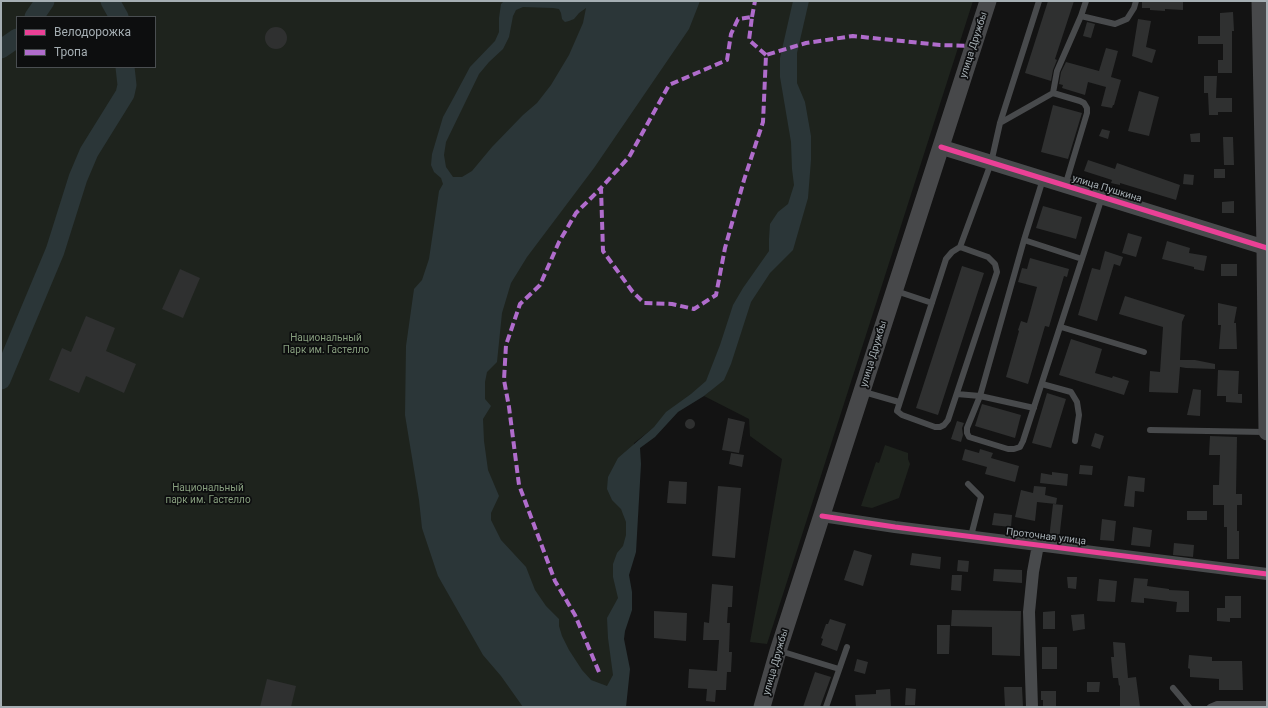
<!DOCTYPE html>
<meta charset="utf-8">
<style>
body{margin:0}
#map{position:relative;width:1268px;height:708px;overflow:hidden;background:#131313;font-family:Roboto,sans-serif}
canvas{display:block}
.frame{position:absolute;inset:0;border:2px solid #a5aeb3;pointer-events:none}
.legend{position:absolute;left:16px;top:16px;width:140px;height:52px;box-sizing:border-box;background:#0d0e0f;border:1px solid #4a4e51;margin:0;padding:5px 7px;list-style:none;font-size:12px;color:#a5aeb3}
.legend li{display:flex;align-items:center;gap:8px;height:20px}
.legend b{width:20px;border:1px solid #4a4e51}
</style>
<div id="map">
<canvas width="1268" height="708"></canvas>
<div class="frame"></div>
<ul class="legend">
<li><b style="height:5px;background:#ea4096"></b>Велодорожка</li>
<li><b style="height:5px;background:#b06ccc"></b>Тропа</li>
</ul>
</div>
<script>
const ctx = document.querySelector('canvas').getContext('2d');
ctx.lineJoin = 'round';
function fillPath(path, color) {
  ctx.fillStyle = color;
  ctx.fill(path, 'evenodd');
}
function toPath(rows) {
  const path = new Path2D();
  for (const r of rows) {
    if (r.length === 3) {
      path.moveTo(r[0] + r[2], r[1]);
      path.arc(r[0], r[1], r[2], 0, 2 * Math.PI);
      continue;
    }
    path.moveTo(r[0], r[1]);
    for (let i = 2; i < r.length; i += 2) path.lineTo(r[i], r[i + 1]);
  }
  return path;
}
function trace(path, color, width, dash) {
  ctx.strokeStyle = color;
  ctx.lineWidth = width;
  ctx.lineCap = dash ? 'butt' : 'round';
  ctx.setLineDash(dash || []);
  ctx.stroke(path);
}
function drawText(font, color, halo, rows, align = 'center') {
  ctx.font = font + ' Roboto,sans-serif';
  ctx.lineWidth = 3.5;
  ctx.setLineDash([]);
  ctx.textBaseline = 'middle';
  ctx.strokeStyle = halo;
  ctx.fillStyle = color;
  for (const [text, x, y, turn = 0] of rows) {
    ctx.save();
    ctx.translate(x, y);
    ctx.rotate((+turn || 0) * Math.PI / 180);
    ctx.textAlign = isNaN(turn) ? turn : align;
    if (halo) ctx.strokeText(text, 0, 0);
    ctx.fillText(text, 0, 0);
    ctx.restore();
  }
}
const green = toPath([
 [1,1,973,1,767,644,750,642,782,459,750,436,749,419,704,396,710,391,705,388,634,443,620,707,1,707],
 [17,17,155,17,155,67,17,67],
 [885,445,908,453,908,459,910,464,899,498,872,508,861,506,876,462,879,463]
]);
const water = toPath([
 [504,1,700,1,689,29,594,168,527,257,511,283,502,313,497,362,487,372,485,382,485,399,491,406,483,419,484,441,488,470,499,496,491,513,491,520,501,540,526,567,535,590,546,606,559,619,559,626,562,636,569,650,582,670,591,680,607,686,613,675,608,638,607,618,618,598,613,577,613,564,617,553,623,546,626,535,626,522,621,509,612,500,607,489,608,477,618,458,654,427,666,412,691,394,706,381,720,345,733,305,743,288,769,251,769,239,770,224,778,212,788,204,794,185,792,169,791,142,780,77,780,58,793,1,809,1,797,53,797,83,805,102,811,136,811,160,808,198,793,250,770,273,751,302,731,364,724,380,704,396,678,412,655,437,640,448,641,464,636,552,629,575,632,592,632,610,625,631,624,639,630,669,626,707,523,707,501,676,483,655,438,576,422,528,419,500,405,415,406,346,414,289,422,280,429,259,439,191,443,184,441,178,434,172,431,165,432,154,443,117,454,97,470,67,495,41,499,32,499,18,501,4],
 [523,7,553,8,559,9,561,13,562,19,565,22,569,21,574,19,579,13,586,8,583,23,569,55,551,85,537,103,523,115,492,147,472,171,462,177,453,177,446,167,444,155,446,142,479,74,489,62,503,49,509,37,513,16,516,10]
]);
const river = toPath([
 [110,1,119,17],
 [34,17,45,1],
 [1,49,17,38],
 [1,380,55,251,78,178,89,152,125,94,127,85,125,67]
]);
const building = toPath([
 [1048,1,1074,1,1055,59,1057,60,1053,70,1051,81,1025,73],
 [1142,1,1183,1,1183,10,1165,9,1165,11,1150,10,1150,8,1142,8],
 [1233,12,1234,31,1232,31,1232,73,1218,73,1218,60,1223,60,1223,44,1198,44,1198,36,1220,36,1220,13],
 [1138,19,1151,21,1146,47,1156,50,1152,63,1132,56],
 [1087,22,1095,24,1091,38,1083,36],
 [276,38,11],
 [1106,48,1118,51,1111,77,1121,80,1114,105,1113,105,1112,108,1101,106,1106,87,1088,82,1085,95,1062,88,1063,85,1059,84,1061,72,1066,62,1099,71],
 [1204,76,1217,76,1216,98,1232,98,1232,112,1218,112,1218,115,1209,115,1208,93,1204,93],
 [1139,91,1159,97,1149,136,1128,131],
 [1053,105,1082,113,1068,159,1041,152],
 [1102,129,1110,131,1108,139,1099,136],
 [1200,133,1200,142,1191,142,1190,134],
 [1223,137,1233,137,1234,165,1224,165],
 [1088,160,1115,169,1117,163,1180,185,1176,200,1120,183,1120,185,1111,183,1112,180,1084,171],
 [1214,169,1225,169,1225,178,1214,178],
 [1184,174,1194,175,1193,185,1183,184],
 [1234,201,1234,213,1222,213,1222,202],
 [1043,206,1082,217,1076,239,1036,228],
 [1128,233,1142,237,1136,257,1122,253],
 [1167,241,1190,248,1189,253,1207,256,1204,271,1194,269,1194,267,1162,259],
 [1105,251,1123,257,1120,266,1114,264,1097,321,1078,315,1092,268,1100,270],
 [1030,258,1069,269,1067,277,1064,276,1049,327,1045,326,1028,384,1006,377,1019,331,1018,330,1021,321,1027,323,1037,287,1018,282,1022,268,1027,269],
 [1221,264,1237,264,1237,276,1221,276],
 [962,266,984,273,938,415,916,408],
 [180,269,200,278,183,318,162,309],
 [1125,296,1185,315,1182,322,1180,360,1195,360,1215,364,1215,369,1186,368,1180,367,1178,393,1149,392,1150,371,1160,372,1163,327,1119,314],
 [1218,303,1237,307,1234,323,1236,323,1237,349,1219,349,1221,325,1218,325],
 [86,316,115,328,106,351,136,364,124,393,86,376,79,393,49,380,62,348,71,352],
 [1071,339,1102,349,1095,373,1112,378,1113,376,1129,381,1124,395,1059,375],
 [1218,370,1239,371,1238,394,1242,394,1242,403,1226,402,1226,396,1217,396],
 [1193,389,1201,390,1200,416,1187,415],
 [1047,393,1066,399,1051,448,1032,443],
 [982,404,1021,415,1015,438,975,426],
 [728,418,745,422,739,453,722,450],
 [690,424,5],
 [957,421,964,423,962,428,963,435,961,442,951,439],
 [1095,433,1104,436,1100,449,1091,446],
 [1210,436,1237,437,1236,494,1242,494,1242,505,1237,505,1237,531,1239,531,1239,559,1227,559,1227,527,1224,527,1224,505,1213,505,1213,485,1219,485,1220,455,1209,455],
 [965,449,979,453,980,449,993,453,991,458,1019,466,1015,482,985,474,987,467,962,460],
 [731,453,744,455,742,467,729,464],
 [1080,465,1093,466,1092,475,1079,474],
 [1052,472,1068,474,1067,486,1040,483,1041,473,1052,475],
 [1128,476,1145,478,1144,492,1135,491,1134,507,1124,506],
 [669,481,687,482,686,504,667,503],
 [718,486,741,488,735,558,712,556],
 [1034,486,1046,487,1045,495,1057,498,1056,504,1037,502,1035,521,1015,517,1021,490,1033,493],
 [1053,504,1063,505,1059,540,1049,539],
 [1187,511,1207,511,1207,520,1187,520],
 [994,513,1012,515,1011,527,992,525],
 [1102,519,1116,521,1114,541,1100,540],
 [1133,527,1152,530,1150,547,1131,545],
 [1174,543,1194,545,1193,557,1173,555],
 [854,550,872,555,863,586,844,580],
 [912,553,941,557,940,569,910,565],
 [958,560,969,561,968,572,957,571],
 [994,569,1022,570,1022,583,993,581],
 [952,575,962,575,961,591,951,590],
 [1067,577,1077,577,1076,589,1068,588],
 [1134,578,1148,579,1147,586,1169,589,1169,590,1189,591,1189,612,1176,612,1177,602,1144,598,1144,603,1131,602],
 [1099,579,1117,581,1115,602,1097,601],
 [712,584,733,586,732,607,728,607,727,623,730,623,729,652,732,652,731,672,727,672,726,690,716,690,715,702,706,701,707,689,688,688,689,669,717,671,719,640,703,640,704,622,709,623],
 [1225,596,1241,596,1241,618,1230,618,1230,622,1217,621,1217,608,1225,608],
 [952,610,1021,611,1020,656,992,655,992,627,951,626],
 [654,611,687,613,686,641,654,638],
 [1055,611,1055,629,1043,629,1043,612],
 [1084,614,1085,629,1073,631,1071,615],
 [830,619,846,624,837,651,821,645,823,639,821,638,826,624,828,624],
 [937,625,950,625,949,654,937,654],
 [1113,642,1125,643,1128,678,1136,677,1140,707,1120,707,1120,685,1119,686,1118,678,1113,678,1111,657,1114,657],
 [1042,647,1057,647,1057,669,1042,669],
 [1189,655,1212,657,1212,661,1242,661,1243,690,1219,690,1219,679,1190,677,1190,669,1188,668],
 [857,659,868,662,865,674,854,671],
 [815,672,831,677,820,707,803,707],
 [267,679,296,686,291,707,260,707],
 [1087,682,1100,682,1099,692,1087,692],
 [1004,687,1022,687,1023,707,1005,707],
 [906,688,916,689,915,705,905,705],
 [890,689,891,707,856,707,855,695,876,694,876,690],
 [1041,691,1056,691,1056,707,1043,707,1043,700,1041,700]
]);
const service = toPath([
 [1086,1,1081,16,1115,24,1127,19,1134,8,1136,1],
 [1000,123,1053,93],
 [1065,186,1087,113,1087,108,1084,103,1080,101,1053,93,1057,71,1081,16],
 [1024,240,1043,179],
 [960,247,988,257,995,264,997,272,948,420,944,425,940,427,935,427,902,415,897,411,946,259,952,252,960,247],
 [960,247,991,163,1000,123,1039,1],
 [1082,259,1024,240,980,396,967,428,967,433,969,437,1008,449,1014,449,1020,447,1023,441,1082,259,1102,197],
 [896,291,932,303],
 [1061,327,1144,352],
 [1042,384,1071,392,1077,402,1079,415,1075,441],
 [864,392,899,402],
 [957,394,980,396,1034,408],
 [1150,430,1265,432],
 [968,484,981,497,971,536],
 [780,651,839,669],
 [1173,688,1189,707],
 [826,707,847,647],
 [1210,707,1217,704,1267,704]
]);
const minor = toPath([
 [822,516,895,527,1267,574],
 [1032,707,1029,612,1033,572,1038,545]
]);
const tertiary = toPath([
 [941,147,1267,248]
]);
const secondary = toPath([
 [1260,1,1265,247,1267,432],
 [762,707,778,651,988,1]
]);
const quiet = toPath([
 [752,17,755,1],
 [766,55,749,40,752,17,738,19,731,34,727,60,669,85,629,157,601,188,603,251,632,291,644,303,672,304,694,309,716,295,725,248,744,180,763,122,766,55,806,43,853,36,940,45,974,46],
 [599,672,575,615,555,581,519,485,509,407,504,380,506,345,520,304,540,285,559,242,576,213,601,188]
]);
const cycleway = toPath([
 [941,147,1267,248],
 [822,516,895,527,1267,574]
]);
const streetNames = [
 ["улица Дружбы",974,45,-72],
 ["улица Пушкина",1107,189,17],
 ["улица Дружбы",874,354,-73],
 ["Проточная улица",1046,537,7],
 ["улица Дружбы",776,662,-74]
];
const parkNames = [
 ["Национальный",326,338],
 ["Парк им. Гастелло",326,350],
 ["Национальный",208,488],
 ["парк им. Гастелло",208,500]
];
fillPath(green, '#1e231d');
fillPath(water, '#2b3638');
trace(river, '#2b3638', 19);
fillPath(building, '#2f3030');
trace(service, '#484a4c', 6);
trace(minor, '#484a4c', 12);
trace(tertiary, '#484a4c', 15);
trace(secondary, '#47484a', 17);
trace(quiet, '#b06ccc', 4, [8, 4]);
trace(cycleway, '#ea4096', 5);
drawText('10px', '#a5aeb3', '#0d0e0f', streetNames);
drawText('10px', '#869d7d', '#0d0e0f', parkNames);
</script>
